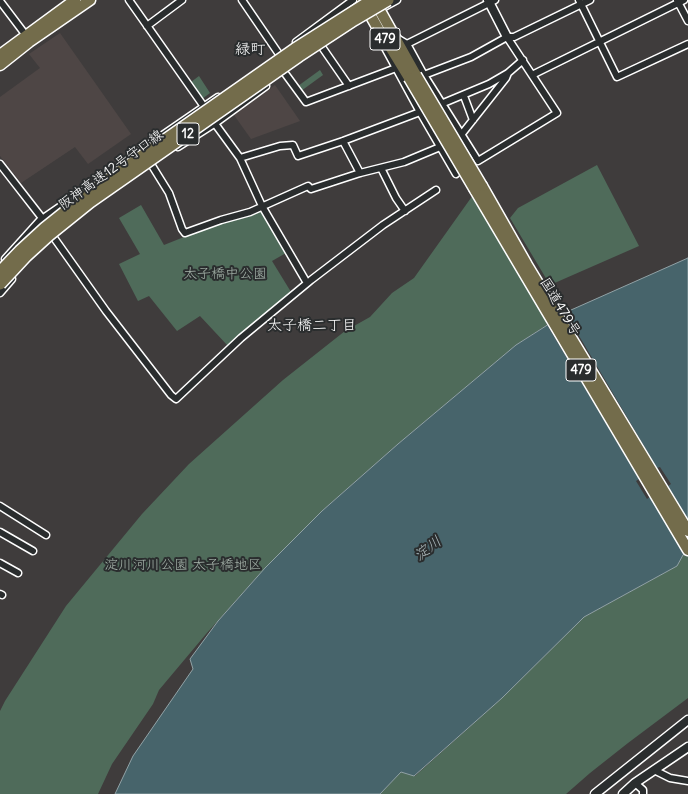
<!DOCTYPE html>
<meta charset="utf-8">
<style>
body{margin:0}
canvas{display:block;background:#3f3c3c}
</style>
<canvas width="688" height="794"></canvas>
<script>
const ctx = document.querySelector('canvas').getContext('2d');
ctx.lineJoin = 'round';
function fillPath(path, color) {
  ctx.fillStyle = color;
  ctx.fill(path, 'evenodd');
}
function toPath(rows) {
  const path = new Path2D();
  for (const r of rows) {
    path.moveTo(r[0], r[1]);
    for (let i = 2; i < r.length; i += 2) path.lineTo(r[i], r[i + 1]);
  }
  return path;
}
function trace(path, color, width, dash) {
  ctx.strokeStyle = color;
  ctx.lineWidth = width;
  ctx.lineCap = dash ? 'butt' : 'round';
  ctx.setLineDash(dash || []);
  ctx.stroke(path);
}
function drawText(font, color, halo, rows, align = 'center') {
  ctx.font = font + ' Delius,"Klee One",sans-serif';
  ctx.lineWidth = 4;
  ctx.setLineDash([]);
  ctx.textBaseline = 'middle';
  ctx.strokeStyle = halo;
  ctx.fillStyle = color;
  for (const [text, x, y, turn = 0] of rows) {
    ctx.save();
    ctx.translate(x, y);
    ctx.rotate((+turn || 0) * Math.PI / 180);
    ctx.textAlign = isNaN(turn) ? turn : align;
    if (halo) ctx.strokeText(text, 0, 0);
    ctx.fillText(text, 0, 0);
    ctx.restore();
  }
}
const built = toPath([
 [60,33,131,134,88,164,75,147,21,183,0,156,0,97,40,68,29,54],
 [275,85,300,121,251,139,234,115]
]);
const green = toPath([
 [320,70,323,75,301,91,298,86],
 [199,76,210,93,202,99,191,82],
 [597,165,639,246,550,285,510,218,518,208],
 [478,188,556,319,516,345,398,444,322,511,265,568,206,634,159,690,153,704,112,764,98,794,0,794,0,711,5,701,66,606,142,514,189,464,283,380,345,331,370,317,392,293,414,278],
 [141,205,164,245,219,223,222,224,263,210,286,253,272,261,291,292,228,346,200,316,177,331,149,296,138,301,119,264,140,254,119,218],
 [688,551,688,698,628,743,590,773,566,794,380,794,401,772,415,776,502,698,584,617,677,566,683,555]
]);
const water = toPath([
 [688,258,688,551,683,555,677,566,584,617,502,698,414,776,401,772,380,794,115,794,133,756,193,669,190,659,218,621,265,568,322,511,398,444,516,345,571,310,688,258]
]);
const pier = toPath([
 [567,310,565,312,657,468,660,467,671,484,668,486,688,520,688,554,685,556,650,497,647,499,636,481,639,479,546,323]
]);
const minor = toPath([
 [129,0,205,108],
 [242,0,283,60],
 [579,0,617,77,688,44],
 [677,0,688,21],
 [0,1,28,38],
 [386,6,397,0],
 [147,26,182,0],
 [397,38,407,44,424,75,478,161,557,113,507,37],
 [296,42,353,0],
 [407,44,495,0],
 [384,46,420,112,456,174],
 [322,47,349,86],
 [284,72,306,102,396,68],
 [424,75,471,57,507,37,514,37,590,0],
 [532,75,684,0],
 [464,96,473,120],
 [441,104,489,84,508,73],
 [213,121,240,158,262,206,307,283],
 [461,135,506,78,508,73,523,60],
 [343,141,360,173],
 [178,147,214,124,266,86],
 [138,152,218,97],
 [240,158,280,146,293,145,298,156,343,141,420,112],
 [0,164,42,218,52,235,106,311,171,395,176,399,241,338,311,280,383,225,436,190],
 [151,164,169,193,182,229,185,233,221,220,250,212,308,186,311,189,360,173,404,162,440,147],
 [381,168,396,198,405,211],
 [5,259,42,218,45,217,87,188],
 [0,293,12,279],
 [0,506,46,535],
 [0,532,33,551],
 [0,563,18,573],
 [0,594,2,595],
 [654,770,670,778,688,781],
 [635,783,643,790,643,794]
]);
const tertiary = toPath([
 [488,0,507,37],
 [595,794,688,720],
 [623,794,635,783,688,747]
]);
const trunk = toPath([
 [362,0,381,34,387,42,409,78],
 [374,0,416,75],
 [0,55,75,0],
 [0,65,29,42,90,0],
 [482,186,527,265,688,531],
 [475,190,688,550]
]);
const trunkBridge = toPath([
 [416,75,482,186],
 [409,78,475,190]
]);
const motorwayBridge = toPath([
 [0,272,20,251,45,228,85,196,295,49,372,0],
 [0,284,26,256,49,235,90,202,299,56,354,20,388,0]
]);
const shields = [
 [385,39,30],
 [188,134,22],
 [581,370,30]
];
const shieldNames = [
 ["479",385,39],
 ["12",188,134],
 ["479",581,370]
];
const streetNames = [
 ["阪神高速12号守口線",111,170,-36],
 ["国道479号",560,307,59]
];
const parkNames = [
 ["太子橋中公園",225,274],
 ["淀川河川公園 太子橋地区",183,565]
];
const neighbourhoodNames = [
 ["緑町",250,50],
 ["太子橋二丁目",312,326]
];
const waterNames = [
 ["淀川",428,549,-38]
];
fillPath(built, '#4e4645');
fillPath(green, '#4f6b5a');
fillPath(water, '#47646b');
trace(water, '#91a2a6', 1);
fillPath(pier, '#3f3c3c');
trace(minor, '#fff', 9);
trace(tertiary, '#fff', 11);
trace(trunk, '#fff', 13);
trace(minor, '#2a2d2e', 6);
trace(tertiary, '#2a2d2e', 8);
trace(trunk, '#736c4b', 10);
trace(trunkBridge, '#fff', 13, []);
trace(motorwayBridge, '#fff', 14, []);
trace(trunkBridge, '#736c4b', 10);
trace(motorwayBridge, '#736c4b', 11);
for (const [x, y, w] of shields) {
  const box = new Path2D();
  box.roundRect(x - w / 2, y - 11, w, 22, 3);
  ctx.fillStyle = '#2a2d2e';
  ctx.fill(box);
  trace(box, '#fff', 1);
}
drawText('bold 13px', '#fff', null, shieldNames);
drawText('14px', '#fff', '#2a2d2e', streetNames);
drawText('14px', '#a7b5ac', '#2a2d2e', parkNames);
drawText('15px', '#fff', '#2a2d2e', neighbourhoodNames);
drawText('italic 15px', '#acb9bc', '#2a2d2e', waterNames);
</script>
